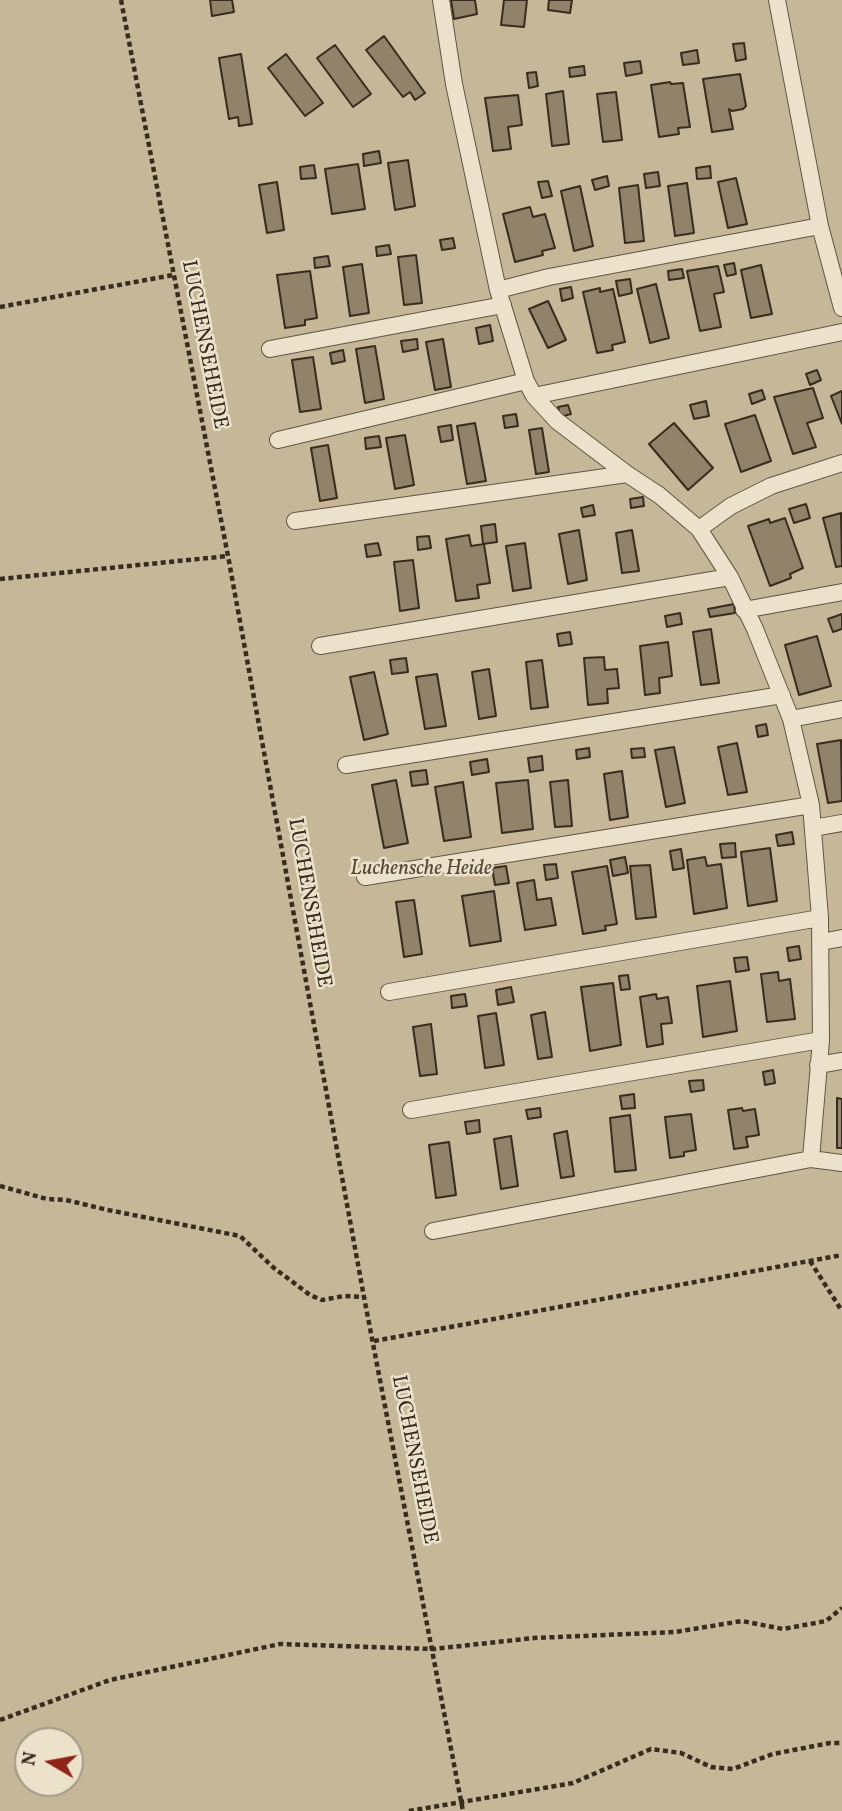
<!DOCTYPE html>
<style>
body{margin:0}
#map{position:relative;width:842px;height:1811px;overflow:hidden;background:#e2d3b0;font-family:Vollkorn,serif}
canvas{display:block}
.north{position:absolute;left:14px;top:1727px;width:70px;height:70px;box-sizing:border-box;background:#ece2cc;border:2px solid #a49986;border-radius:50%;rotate:280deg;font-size:19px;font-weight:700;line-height:28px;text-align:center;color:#382c1e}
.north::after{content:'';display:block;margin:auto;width:24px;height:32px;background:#8f2418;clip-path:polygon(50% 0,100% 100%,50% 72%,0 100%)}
</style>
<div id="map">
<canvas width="842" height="1811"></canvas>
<div class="north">N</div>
</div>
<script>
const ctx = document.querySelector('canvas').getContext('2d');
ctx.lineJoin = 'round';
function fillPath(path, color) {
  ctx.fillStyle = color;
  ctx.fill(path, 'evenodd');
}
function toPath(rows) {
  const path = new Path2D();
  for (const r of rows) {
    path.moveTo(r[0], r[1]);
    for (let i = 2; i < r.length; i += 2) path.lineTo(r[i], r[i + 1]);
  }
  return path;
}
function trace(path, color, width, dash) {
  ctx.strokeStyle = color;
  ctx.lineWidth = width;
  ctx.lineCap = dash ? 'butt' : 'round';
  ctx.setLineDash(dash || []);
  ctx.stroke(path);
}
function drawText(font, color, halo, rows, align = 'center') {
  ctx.font = font + ' Vollkorn,serif';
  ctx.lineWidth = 5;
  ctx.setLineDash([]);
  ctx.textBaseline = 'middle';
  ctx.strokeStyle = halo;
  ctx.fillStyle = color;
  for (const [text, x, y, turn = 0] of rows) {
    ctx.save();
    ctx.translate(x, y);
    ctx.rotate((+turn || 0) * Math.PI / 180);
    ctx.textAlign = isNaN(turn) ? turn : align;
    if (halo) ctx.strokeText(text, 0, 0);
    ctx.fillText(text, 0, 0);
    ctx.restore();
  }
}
const green = toPath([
 [0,0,842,0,842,1811,0,1811],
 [28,1741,70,1741,70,1783,28,1783]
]);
const building = toPath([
 [210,0,232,0,234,12,212,16,210,0],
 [451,0,475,0,477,14,454,19,451,0],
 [504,0,527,0,524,27,501,25,504,0],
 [549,0,572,0,570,13,548,10,549,0],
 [384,36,425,93,415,100,410,92,403,97,366,50,384,36],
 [744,43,746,59,736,61,733,44,744,43],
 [335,45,371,94,353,107,317,58,335,45],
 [697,50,699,63,683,65,681,53,697,50],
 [241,54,252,124,239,126,238,117,229,119,219,58,241,54],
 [286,54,323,103,305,116,268,68,286,54],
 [640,61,642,73,626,76,624,63,640,61],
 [584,66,585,75,570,77,569,68,584,66],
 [536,72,538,86,529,88,527,73,536,72],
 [740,74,746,106,743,109,732,111,729,109,733,129,712,132,703,79,740,74],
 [670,82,671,84,683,83,690,127,678,128,679,134,659,137,651,85,670,82],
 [563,91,569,144,552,146,546,94,563,91],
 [616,92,622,140,603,142,597,94,616,92],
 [518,95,522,125,508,127,511,149,493,151,485,98,518,95],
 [379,151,381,163,364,166,363,154,379,151],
 [408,160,415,206,395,210,388,163,408,160],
 [358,164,365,209,332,214,325,169,358,164],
 [314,165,316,178,301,179,300,167,314,165],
 [710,166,711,178,697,179,696,168,710,166],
 [658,172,660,186,646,188,644,174,658,172],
 [607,176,609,186,595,190,592,180,607,176],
 [736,178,747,224,728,228,718,182,736,178],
 [548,181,552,196,542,198,538,182,548,181],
 [277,182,284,230,267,233,259,185,277,182],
 [687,183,694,233,675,236,668,186,687,183],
 [638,185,644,241,625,243,619,188,638,185],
 [580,186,593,246,574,251,561,191,580,186],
 [530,207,533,217,545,214,555,248,542,251,543,255,515,262,503,214,530,207],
 [453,238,455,248,442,250,440,240,453,238],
 [389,245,391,254,377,256,376,247,389,245],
 [416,255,422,303,404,305,398,257,416,255],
 [328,256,330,266,315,268,314,258,328,256],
 [734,263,736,274,727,276,724,265,734,263],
 [362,264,369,313,350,316,343,267,362,264],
 [761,265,772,314,751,318,741,270,761,265],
 [718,266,724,292,714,294,721,327,700,331,687,271,718,266],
 [682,269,684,278,669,280,668,271,682,269],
 [310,271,317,318,305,320,305,325,285,328,277,275,310,271],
 [630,279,632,293,619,296,616,281,630,279],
 [656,284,669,338,650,343,637,289,656,284],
 [571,287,573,298,562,301,560,289,571,287],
 [600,288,600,292,613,289,625,342,612,345,613,350,597,353,583,292,600,288],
 [548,301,566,340,548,348,529,309,548,301],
 [490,325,493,341,479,344,476,328,490,325],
 [417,339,418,349,403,352,401,341,417,339],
 [443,339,451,387,435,390,426,342,443,339],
 [375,346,384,399,365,403,356,349,375,346],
 [343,350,345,361,332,364,330,353,343,350],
 [313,357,321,409,300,412,292,360,313,357],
 [817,370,821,380,810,385,806,374,817,370],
 [813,388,823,418,807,423,816,447,793,454,774,397,813,388],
 [762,390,765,399,752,404,749,394,762,390],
 [842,391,842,424,831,396,842,391],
 [706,401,709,416,694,419,690,405,706,401],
 [568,405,571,414,560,417,558,407,568,405],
 [516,414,518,426,505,428,503,416,516,414],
 [755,415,771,461,741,472,725,424,755,415],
 [475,423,486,481,467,484,457,426,475,423],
 [674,423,713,468,688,490,649,444,674,423],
 [451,425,453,440,441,442,438,427,451,425],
 [542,428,549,472,536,474,529,430,542,428],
 [405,435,414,485,395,489,386,438,405,435],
 [379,436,381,447,366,449,365,438,379,436],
 [328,445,337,498,320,501,311,448,328,445],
 [643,497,644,506,631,508,630,499,643,497],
 [806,504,810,518,794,523,789,509,806,504],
 [593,505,595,515,583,517,581,508,593,505],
 [841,513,842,566,836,567,823,518,841,513],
 [785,518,803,568,790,574,791,578,770,586,748,526,769,519,770,523,785,518],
 [495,524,497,542,483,544,481,526,495,524],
 [579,530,587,580,568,584,559,534,579,530],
 [632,530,639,571,622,573,616,533,632,530],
 [469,535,471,546,484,544,490,583,477,585,479,598,456,601,446,539,469,535],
 [429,536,431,548,418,550,417,537,429,536],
 [378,543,381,555,367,557,365,545,378,543],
 [525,543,531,588,513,591,506,546,525,543],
 [413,560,419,608,400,611,394,562,413,560],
 [734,604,735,613,710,617,708,609,734,604],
 [680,613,682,624,667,627,665,616,680,613],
 [842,614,842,629,833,632,828,619,842,614],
 [711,629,719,683,701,685,693,632,711,629],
 [570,632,572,644,559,646,557,634,570,632],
 [817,636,831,686,799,695,785,645,817,636],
 [668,642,672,676,659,678,660,693,645,695,640,646,668,642],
 [604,657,605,670,617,669,619,688,607,689,608,703,588,705,584,658,604,657],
 [406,658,408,672,392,674,390,660,406,658],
 [542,660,548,707,531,709,526,662,542,660],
 [489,669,496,716,479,719,472,672,489,669],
 [374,672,388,734,364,740,350,677,374,672],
 [437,674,446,726,425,729,416,677,437,674],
 [766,724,768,735,758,737,756,726,766,724],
 [841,740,842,801,828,803,817,744,841,740],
 [737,743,747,792,728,795,718,747,737,743],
 [674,747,685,803,666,807,655,750,674,747],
 [589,748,590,757,577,759,576,750,589,748],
 [644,748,645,757,632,758,631,749,644,748],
 [542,756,543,770,530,772,528,758,542,756],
 [487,759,489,772,472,775,470,762,487,759],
 [426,770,428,784,412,786,410,772,426,770],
 [622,771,628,817,610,820,604,774,622,771],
 [396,780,408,843,384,848,372,785,396,780],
 [528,780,533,829,502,833,496,783,528,780],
 [568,780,572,826,555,827,550,782,568,780],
 [463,782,471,837,444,841,435,787,463,782],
 [792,832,794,844,778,846,776,835,792,832],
 [735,843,736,857,722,858,720,844,735,843],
 [770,848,777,901,748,906,741,852,770,848],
 [681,849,684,868,673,870,670,851,681,849],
 [625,857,628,873,613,876,610,860,625,857],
 [705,857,707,866,721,864,727,908,694,914,687,860,705,857],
 [556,864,558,878,546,880,544,865,556,864],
 [650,865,656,917,636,919,630,866,650,865],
 [506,866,509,883,495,885,492,868,506,866],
 [607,866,617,924,605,926,606,930,583,934,572,872,607,866],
 [534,880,537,900,551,898,556,925,525,930,517,883,534,880],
 [494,891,501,941,470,946,462,896,494,891],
 [414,900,422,954,404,957,396,902,414,900],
 [799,946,801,959,789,961,787,948,799,946],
 [747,957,749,970,736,972,734,958,747,957],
 [778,972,779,981,790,979,795,1019,767,1022,761,974,778,972],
 [628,975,630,989,621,990,619,976,628,975],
 [730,981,737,1031,703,1037,697,986,730,981],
 [613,983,621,1045,590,1051,581,987,613,983],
 [511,987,514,1002,498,1005,496,990,511,987],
 [465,994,467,1006,452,1008,451,996,465,994],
 [656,994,657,999,668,997,672,1023,661,1024,663,1044,647,1047,640,997,656,994],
 [545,1012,552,1057,538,1059,531,1015,545,1012],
 [496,1013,504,1065,485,1068,478,1016,496,1013],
 [431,1024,437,1074,420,1076,413,1027,431,1024],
 [773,1070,775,1083,765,1085,763,1072,773,1070],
 [703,1080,704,1090,691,1092,689,1081,703,1080],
 [634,1094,635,1108,622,1109,620,1096,634,1094],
 [837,1098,842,1099,842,1148,837,1148,837,1098],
 [540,1108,541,1117,528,1119,526,1110,540,1108],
 [742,1108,743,1111,755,1109,759,1135,746,1137,748,1147,734,1149,728,1110,742,1108],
 [691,1114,696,1150,684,1152,684,1156,670,1158,665,1117,691,1114],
 [630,1115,636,1170,615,1172,610,1118,630,1115],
 [479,1120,480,1132,467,1134,465,1122,479,1120],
 [567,1131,574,1176,561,1178,554,1134,567,1131],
 [511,1136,518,1186,501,1189,494,1139,511,1136],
 [449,1142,456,1195,436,1198,429,1145,449,1142]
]);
const path = toPath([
 [121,0,228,556,364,1297,463,1811],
 [0,307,173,275],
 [0,579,228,556],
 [0,1186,47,1199,66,1200,108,1210,240,1236,274,1268,310,1295,322,1300,344,1296,364,1297],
 [810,1261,842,1311],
 [374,1341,842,1255],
 [0,1720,110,1680,280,1644,433,1649,534,1638,675,1632,742,1621,783,1629,826,1621,842,1608],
 [409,1811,573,1783,651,1749,681,1753,711,1767,733,1769,773,1754,830,1743,842,1743]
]);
const service = toPath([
 [441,0,454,84,498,290,526,381,534,396,557,421,627,474,659,495,699,529,730,577,755,629,791,719,811,805,820,918,821,1040,811,1159],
 [777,0,820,226,842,308],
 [498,290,549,277,820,226],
 [270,349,503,305],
 [534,396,842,332],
 [278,440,526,381],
 [295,521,627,474],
 [699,529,731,506,771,486,842,463],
 [744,610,842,592],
 [320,646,730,577],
 [791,719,842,709],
 [346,765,782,695],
 [813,828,842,823],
 [365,877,811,805],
 [821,942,842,938],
 [389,992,820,918],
 [818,1065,842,1061],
 [411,1110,821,1040],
 [433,1231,811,1159,842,1163]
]);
const streetNames = [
 ["LUCHENSEHEIDE",203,345,79],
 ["LUCHENSEHEIDE",308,903,80],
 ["LUCHENSEHEIDE",413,1460,79]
];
const parkNames = [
 ["Luchensche Heide",421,870]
];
fillPath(green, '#c5b797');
fillPath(building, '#90836a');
trace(building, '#382c1e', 2);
trace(service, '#625642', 18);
trace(path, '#382c1e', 4.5, [5, 3.5]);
trace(service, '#ece2cc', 16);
drawText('21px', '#382c1e', '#ece2cc', streetNames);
drawText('italic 21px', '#544836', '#ece2cc', parkNames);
</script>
